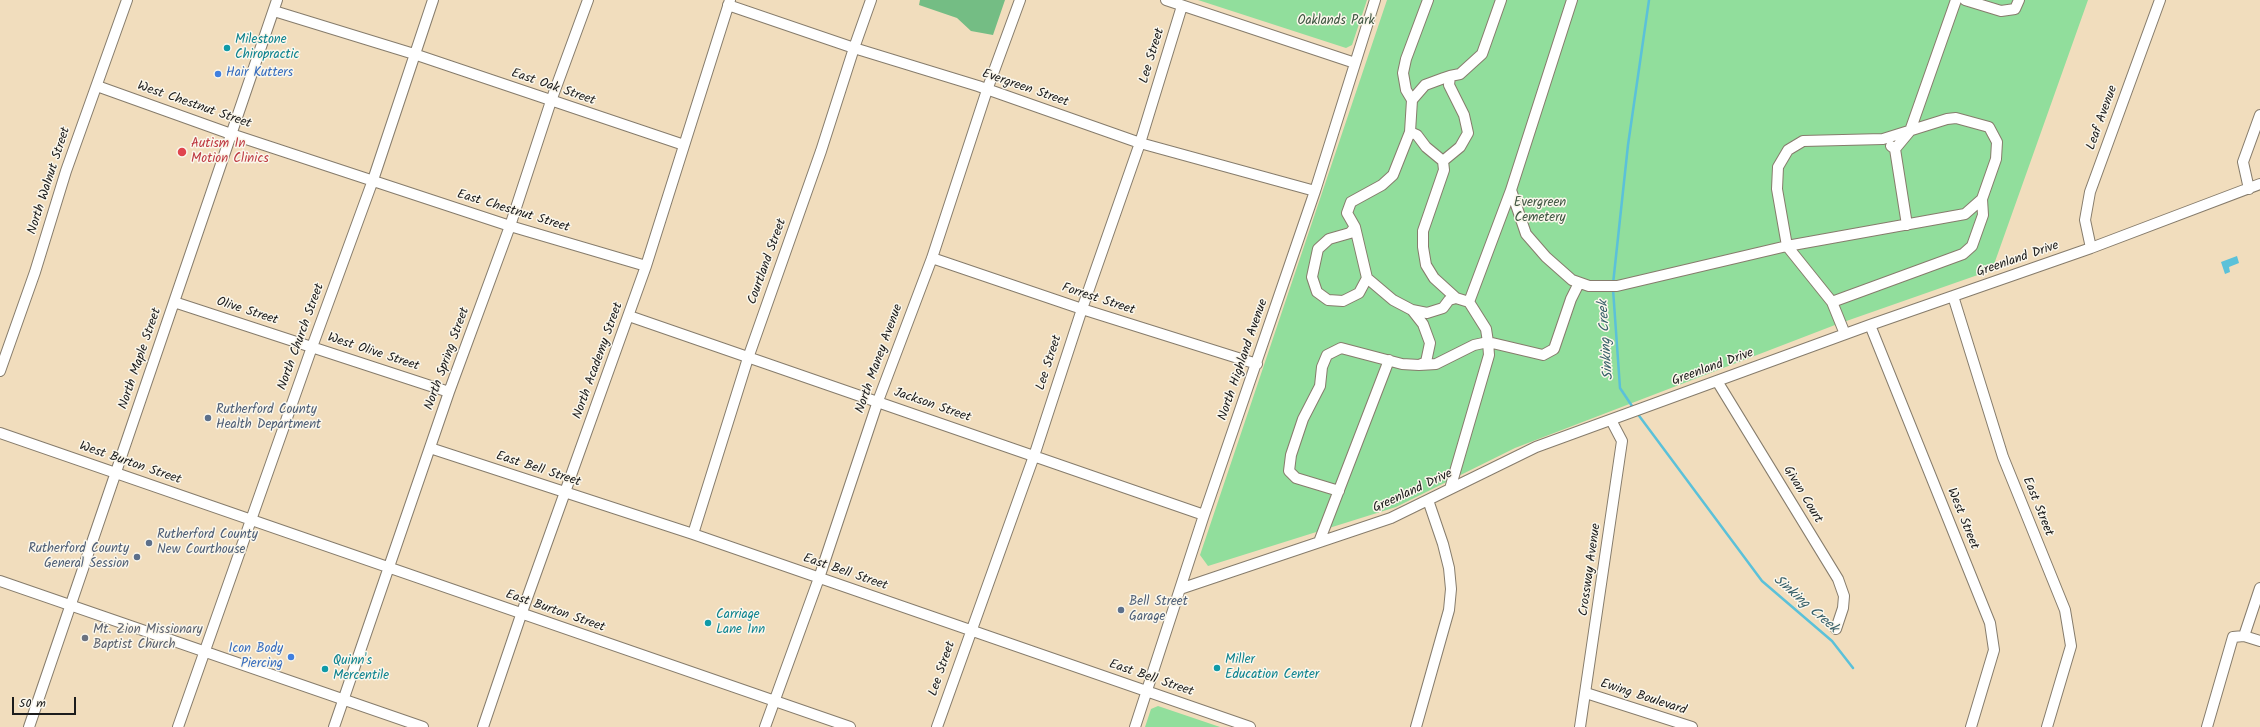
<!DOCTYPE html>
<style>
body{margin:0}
#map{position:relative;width:2260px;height:727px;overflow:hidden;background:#f1ddbd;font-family:Kalam,sans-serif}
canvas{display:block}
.scale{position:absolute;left:12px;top:697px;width:64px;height:18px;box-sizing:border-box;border:2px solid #1c1c1c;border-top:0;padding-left:5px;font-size:12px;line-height:14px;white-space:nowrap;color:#1c1c1c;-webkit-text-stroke:3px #fbf7ec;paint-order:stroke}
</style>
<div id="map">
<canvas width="2260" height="727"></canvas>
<div class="scale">50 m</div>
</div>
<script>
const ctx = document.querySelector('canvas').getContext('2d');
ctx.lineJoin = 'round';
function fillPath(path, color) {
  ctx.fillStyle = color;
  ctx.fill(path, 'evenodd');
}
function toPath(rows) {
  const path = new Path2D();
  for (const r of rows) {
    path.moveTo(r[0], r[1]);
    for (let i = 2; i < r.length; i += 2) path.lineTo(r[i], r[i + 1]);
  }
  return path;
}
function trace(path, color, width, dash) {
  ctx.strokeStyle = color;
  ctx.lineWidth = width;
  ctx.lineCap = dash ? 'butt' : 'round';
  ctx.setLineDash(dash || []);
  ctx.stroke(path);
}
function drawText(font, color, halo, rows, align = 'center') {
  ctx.font = font + ' Kalam,sans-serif';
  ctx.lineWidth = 3;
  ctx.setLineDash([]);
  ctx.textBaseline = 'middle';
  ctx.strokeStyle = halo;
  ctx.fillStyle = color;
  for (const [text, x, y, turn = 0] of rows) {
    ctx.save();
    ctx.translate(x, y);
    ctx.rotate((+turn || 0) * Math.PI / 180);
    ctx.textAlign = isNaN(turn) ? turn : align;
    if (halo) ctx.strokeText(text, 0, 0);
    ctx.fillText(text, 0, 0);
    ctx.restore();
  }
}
const green = toPath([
 [1198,0,1367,0,1352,45,1346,48],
 [1387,0,2088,0,1992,270,1835,325,1515,448,1396,507,1208,566,1200,555],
 [1158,706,1220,727,1145,727,1151,709]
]);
const forest = toPath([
 [920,0,1005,0,993,35,971,31,957,18,919,5]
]);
const water = toPath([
 [2237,256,2239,263,2229,267,2230,272,2225,274,2221,262]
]);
const stream = toPath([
 [1613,284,1628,145,1649,0],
 [1613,289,1620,388,1634,409],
 [1637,413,1762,581,1832,641,1853,668]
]);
const minor = toPath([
 [1166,0,1355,63],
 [1572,0,1511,190,1526,234,1546,257,1572,280,1589,286,1617,286,1787,246,1965,214,1982,199],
 [1965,0,2001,11,2015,9,2019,0],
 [728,5,854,48,978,86,1140,143,1315,191],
 [274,11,414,54,684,145],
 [1450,76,1449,85,1464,115,1468,133,1460,147,1443,161,1426,147,1417,135,1410,132,1412,100,1425,85,1444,78,1450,76,1460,74,1482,54,1501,0],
 [97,86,231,134,510,226,646,266],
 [1412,100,1406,90,1403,73,1406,59,1428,0],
 [1891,146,1895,149,1907,225],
 [1895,149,1910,131,1956,0],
 [1443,161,1444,170,1423,231,1423,247,1426,265,1434,278,1456,298,1469,302,1511,190],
 [2249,189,2243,162,2260,115],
 [1355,227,1350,233,1329,239,1318,249,1312,277,1317,292,1328,300,1343,301,1359,293,1367,278,1355,227,1347,213,1351,202,1382,185,1393,175,1410,132],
 [2091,248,2085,220,2090,192,2160,0],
 [932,258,1082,309,1257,364],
 [1367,278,1393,300,1412,310,1427,313,1443,308,1449,300,1456,298],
 [1953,296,2003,457,2065,610,2071,646,2047,727],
 [174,302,449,392],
 [1469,302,1486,329,1488,342,1543,355,1554,349,1571,299,1579,283],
 [1832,302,1963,254,1972,246,1983,215,1982,199,1996,159,1997,142,1989,127,1956,118,1947,119,1883,139,1803,141,1788,150,1778,167,1777,189,1787,246,1832,302,1845,334],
 [629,316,1204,515],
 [1870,325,1990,623,1994,650,1971,727],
 [1419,365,1436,364,1474,345,1488,342,1489,355,1450,489],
 [0,371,35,272,66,171,127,0],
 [1717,381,1838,579,1844,596,1843,608,1836,629],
 [0,433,850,727],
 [430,448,693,534,1250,727],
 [1339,491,1296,478,1289,471,1291,455,1303,419,1320,386,1322,367,1327,355,1341,348,1402,364,1419,365,1426,362,1430,343,1423,324,1412,310],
 [693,534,748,358,821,151,854,48,871,0],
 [1319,542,1389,360],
 [0,581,423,727],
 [1180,589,1391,518,1536,447,1870,325,2091,248,2260,184],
 [2244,636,2260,588],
 [1586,693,1692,727],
 [29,727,277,0],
 [178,727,312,347,373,180,433,0],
 [334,727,449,392,510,226,551,101,588,0],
 [483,727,521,615,646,266,730,0],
 [765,727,819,578,878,401,932,258,987,90,1020,0],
 [937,727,1034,456,1082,309,1140,143,1182,6],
 [1135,727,1204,515,1315,191,1375,0],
 [1416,727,1449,610,1451,589,1449,568,1443,544,1428,500],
 [1580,727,1622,441,1611,420],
 [2207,727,2233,637,2244,636,2260,641]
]);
const markers = [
 [227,48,4,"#0f9aa8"],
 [218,74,4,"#3f7fe0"],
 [182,152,5,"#e0444e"],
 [208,418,4,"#5c6f8a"],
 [149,543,4,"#5c6f8a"],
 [137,557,4,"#5c6f8a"],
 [1121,610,4,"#5c6f8a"],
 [708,623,4,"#0f9aa8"],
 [85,638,4,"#6b7280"],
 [291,657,4,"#3f7fe0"],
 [1217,668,4,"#0f9aa8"],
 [325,669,4,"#0f9aa8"]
];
const parkNames = [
 ["Oaklands Park",1336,22],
 ["Evergreen",1540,204],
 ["Cemetery",1540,219]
];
const cultureNames = [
 ["Milestone",235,41],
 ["Chiropractic",235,56],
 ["Carriage",716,616],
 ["Lane Inn",716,631],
 ["Miller",1225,661],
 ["Education Center",1225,676],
 ["Quinn's",333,662],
 ["Mercentile",333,677]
];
const streetNames = [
 ["Lee Street",1153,56,-73],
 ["East Oak Street",553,88,19],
 ["Evergreen Street",1025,89,19],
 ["West Chestnut Street",194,106,19],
 ["Leaf Avenue",2103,118,-70],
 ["North Walnut Street",50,181,-72],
 ["East Chestnut Street",513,212,17],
 ["Greenland Drive",2018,260,-19],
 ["Courtland Street",768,262,-70],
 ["Forrest Street",1098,300,18],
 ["Olive Street",247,312,18],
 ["North Church Street",302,337,-70],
 ["West Olive Street",373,353,18],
 ["North Maple Street",141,359,-71],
 ["North Spring Street",448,359,-70],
 ["North Maney Avenue",880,359,-70],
 ["North Highland Avenue",1244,360,-71],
 ["North Academy Street",599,361,-70],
 ["Lee Street",1050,363,-72],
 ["Greenland Drive",1713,368,-20],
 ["Jackson Street",932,406,19],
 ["West Burton Street",130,464,19],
 ["East Bell Street",538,470,18],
 ["Greenland Drive",1413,492,-25],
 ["Givan Court",1802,495,59],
 ["East Street",2037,507,68],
 ["West Street",1962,519,68],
 ["Crossway Avenue",1591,570,-82],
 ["East Bell Street",845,573,19],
 ["East Burton Street",555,612,19],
 ["Lee Street",943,669,-71],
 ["East Bell Street",1151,679,19],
 ["Ewing Boulevard",1643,698,18]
];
const shopNames = [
 ["Hair Kutters",226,74],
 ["Icon Body",283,650,"right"],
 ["Piercing",283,665,"right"]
];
const healthNames = [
 ["Autism In",191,145],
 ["Motion Clinics",191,160]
];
const serviceNames = [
 ["Rutherford County",216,411],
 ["Health Department",216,426],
 ["Rutherford County",157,536],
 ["New Courthouse",157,551],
 ["Rutherford County",129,550,"right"],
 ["General Session",129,565,"right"],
 ["Bell Street",1129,603],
 ["Garage",1129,618]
];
const worshipNames = [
 ["Mt. Zion Missionary",93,631],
 ["Baptist Church",93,646]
];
const waterNames = [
 ["Sinking Creek",1607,340,-94],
 ["Sinking Creek",1805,605,41]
];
fillPath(green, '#91de9c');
fillPath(forest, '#74bd84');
fillPath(water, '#5bc1d9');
trace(stream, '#5bc1d9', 2.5);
trace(minor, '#867c6c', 12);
trace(minor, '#fff', 10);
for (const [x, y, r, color] of markers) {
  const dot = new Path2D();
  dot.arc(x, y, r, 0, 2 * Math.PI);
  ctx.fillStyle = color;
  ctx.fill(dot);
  trace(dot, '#fbf7ec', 1.5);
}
drawText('13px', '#3f5642', '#fbf7ec', parkNames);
drawText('13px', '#0d838f', '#fbf7ec', cultureNames, 'left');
drawText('13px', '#1c1c1c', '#fbf7ec', streetNames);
drawText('13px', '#366cbe', '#fbf7ec', shopNames, 'left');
drawText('13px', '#be3a42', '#fbf7ec', healthNames, 'left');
drawText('13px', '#4e5e75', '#fbf7ec', serviceNames, 'left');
drawText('13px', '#5b616d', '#fbf7ec', worshipNames, 'left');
drawText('italic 14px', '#355e68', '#fbf7ec', waterNames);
</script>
